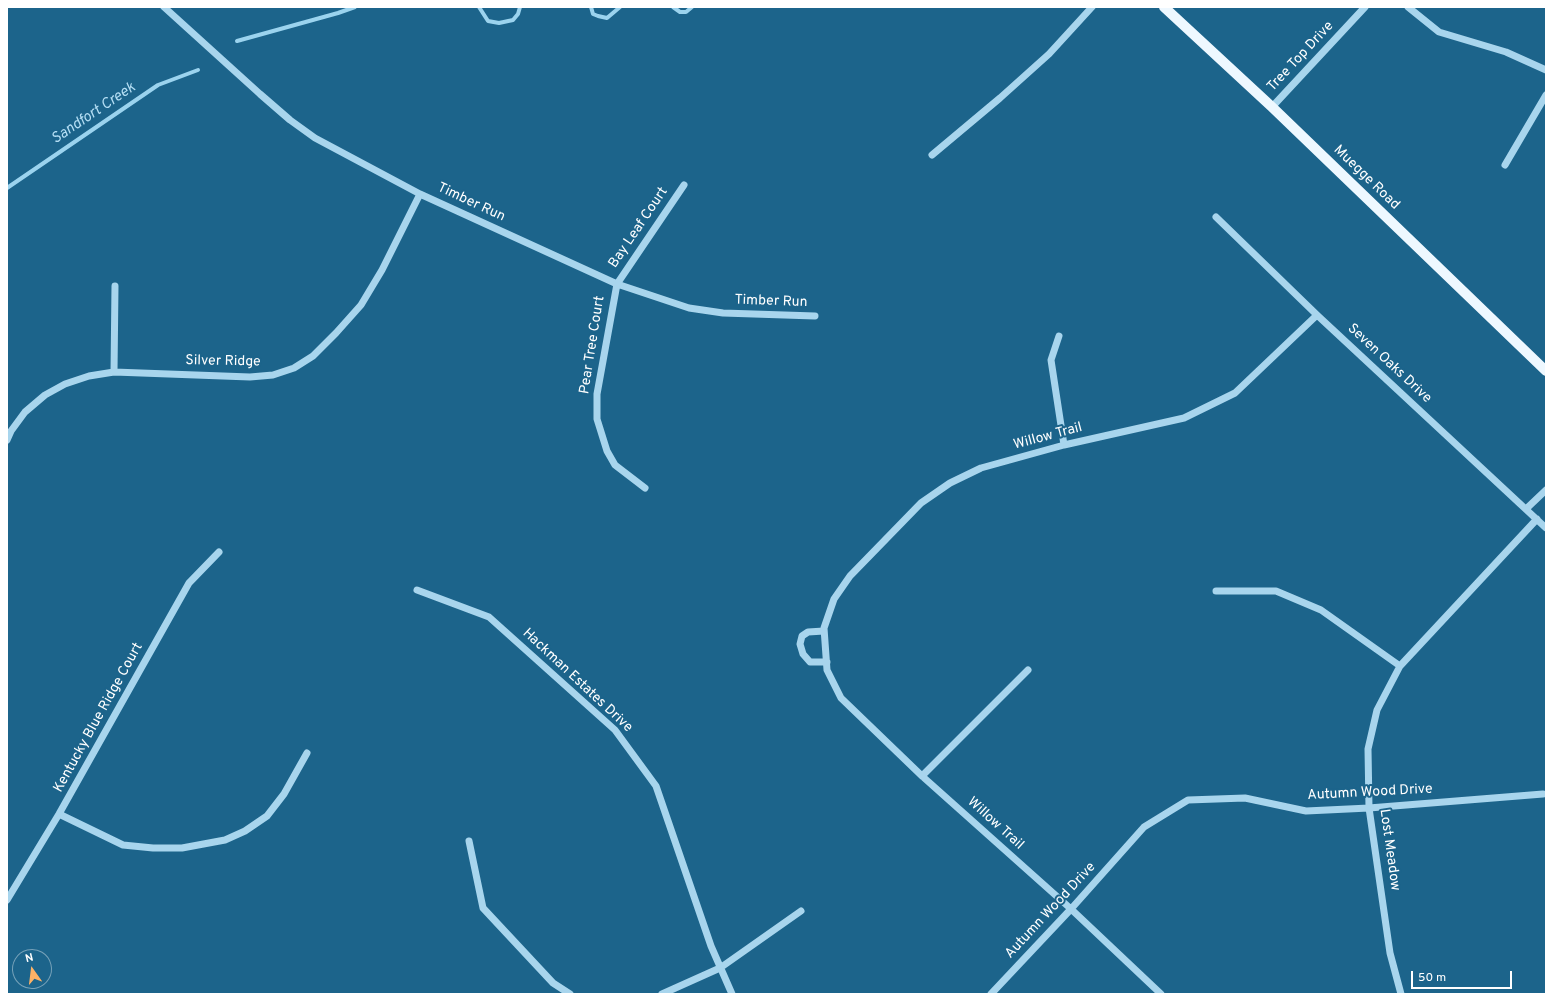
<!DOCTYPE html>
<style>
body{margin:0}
#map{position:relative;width:1553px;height:1001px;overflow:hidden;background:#1c648b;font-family:Overpass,sans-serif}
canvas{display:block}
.frame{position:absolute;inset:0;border:8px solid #fff;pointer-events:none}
.north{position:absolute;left:12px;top:949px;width:40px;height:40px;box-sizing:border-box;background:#1c648b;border:1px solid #77a2b9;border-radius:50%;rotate:346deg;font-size:11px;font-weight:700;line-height:16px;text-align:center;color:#fff}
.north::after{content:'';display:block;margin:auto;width:14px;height:18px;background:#fdb266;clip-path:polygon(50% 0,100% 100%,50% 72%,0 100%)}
.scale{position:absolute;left:1411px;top:971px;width:101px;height:18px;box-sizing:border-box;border:2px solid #fff;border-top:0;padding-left:5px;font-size:12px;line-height:14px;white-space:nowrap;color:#fff;-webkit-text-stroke:3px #1c648b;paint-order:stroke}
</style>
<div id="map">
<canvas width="1553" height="1001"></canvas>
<div class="frame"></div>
<div class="north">N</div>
<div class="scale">50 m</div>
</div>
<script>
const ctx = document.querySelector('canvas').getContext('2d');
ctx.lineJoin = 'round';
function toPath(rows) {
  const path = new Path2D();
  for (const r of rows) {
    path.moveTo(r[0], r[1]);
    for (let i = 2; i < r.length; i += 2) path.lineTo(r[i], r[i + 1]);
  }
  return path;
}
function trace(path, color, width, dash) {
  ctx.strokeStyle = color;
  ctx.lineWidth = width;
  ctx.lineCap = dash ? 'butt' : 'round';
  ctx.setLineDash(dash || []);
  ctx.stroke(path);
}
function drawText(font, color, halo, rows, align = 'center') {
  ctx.font = font + ' Overpass,sans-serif';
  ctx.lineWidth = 4;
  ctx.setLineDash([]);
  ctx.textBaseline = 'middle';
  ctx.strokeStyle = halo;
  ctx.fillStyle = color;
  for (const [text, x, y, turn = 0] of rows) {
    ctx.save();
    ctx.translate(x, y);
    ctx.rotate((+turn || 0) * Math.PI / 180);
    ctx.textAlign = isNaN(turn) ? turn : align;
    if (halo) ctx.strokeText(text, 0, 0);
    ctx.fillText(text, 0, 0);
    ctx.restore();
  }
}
const stream = toPath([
 [479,7,488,21,499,23,513,20,518,14,520,7],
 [591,7,593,14,598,16,607,18,620,7],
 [673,7,680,12,686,12,692,7],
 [237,41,338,13,355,7],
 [7,188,158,85,198,70]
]);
const minor = toPath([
 [164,7,260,94,290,120,315,138,420,194,617,284,689,308,723,313,815,316],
 [1408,7,1439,32,1506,52,1546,70],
 [1272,107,1365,7],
 [932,155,1000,98,1049,54,1092,7],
 [1505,165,1546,95],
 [1216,217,1317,315,1546,528],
 [1059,336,1051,360,1064,445],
 [114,372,115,286],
 [7,440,11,431,25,412,45,395,65,384,89,376,114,372,250,377,273,375,294,368,313,356,336,333,361,305,382,270,420,194],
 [645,488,615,465,607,451,597,419,597,394,617,284,684,185],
 [1526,509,1546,490],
 [417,590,489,617,615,730,656,786,711,946,732,994],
 [1216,591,1276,591,1321,610,1400,666],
 [824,631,808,632,802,636,800,644,803,654,810,662,827,662],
 [922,776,1028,670],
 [59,814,123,845,153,848,182,848,225,840,245,831,267,816,284,794,307,753],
 [469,841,483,908,553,983,570,994],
 [7,900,59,814,189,583,219,552],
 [662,994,720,968,801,911],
 [991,994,1071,909,1144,827,1188,800,1245,798,1306,811,1369,808,1543,794],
 [1161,994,1071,909,922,776,841,698,827,670,824,628,834,599,850,576,921,503,950,483,981,468,1064,445,1184,418,1235,393,1317,315],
 [1401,994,1390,953,1369,808,1368,749,1377,710,1400,666,1537,519]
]);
const major = toPath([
 [1164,7,1272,107,1546,371]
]);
const streetNames = [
 ["Tree Top Drive",1301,57,-47],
 ["Muegge Road",1366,178,44],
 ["Timber Run",471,203,25],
 ["Bay Leaf Court",639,228,-56],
 ["Timber Run",771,302,2],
 ["Pear Tree Court",593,345,-81],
 ["Silver Ridge",223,362,1],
 ["Seven Oaks Drive",1389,364,43],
 ["Willow Trail",1048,437,-15],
 ["Hackman Estates Drive",577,681,43],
 ["Kentucky Blue Ridge Court",99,718,-61],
 ["Autumn Wood Drive",1370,793,-3],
 ["Willow Trail",995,824,42],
 ["Lost Meadow",1389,850,82],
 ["Autumn Wood Drive",1051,911,-47]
];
const waterNames = [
 ["Sandfort Creek",94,114,-34]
];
trace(stream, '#9bd3ee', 4);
trace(minor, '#a8d5ed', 7);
trace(major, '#eef8ff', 10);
drawText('14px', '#fff', '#1c648b', streetNames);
drawText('italic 15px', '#b4def4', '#1c648b', waterNames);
</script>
